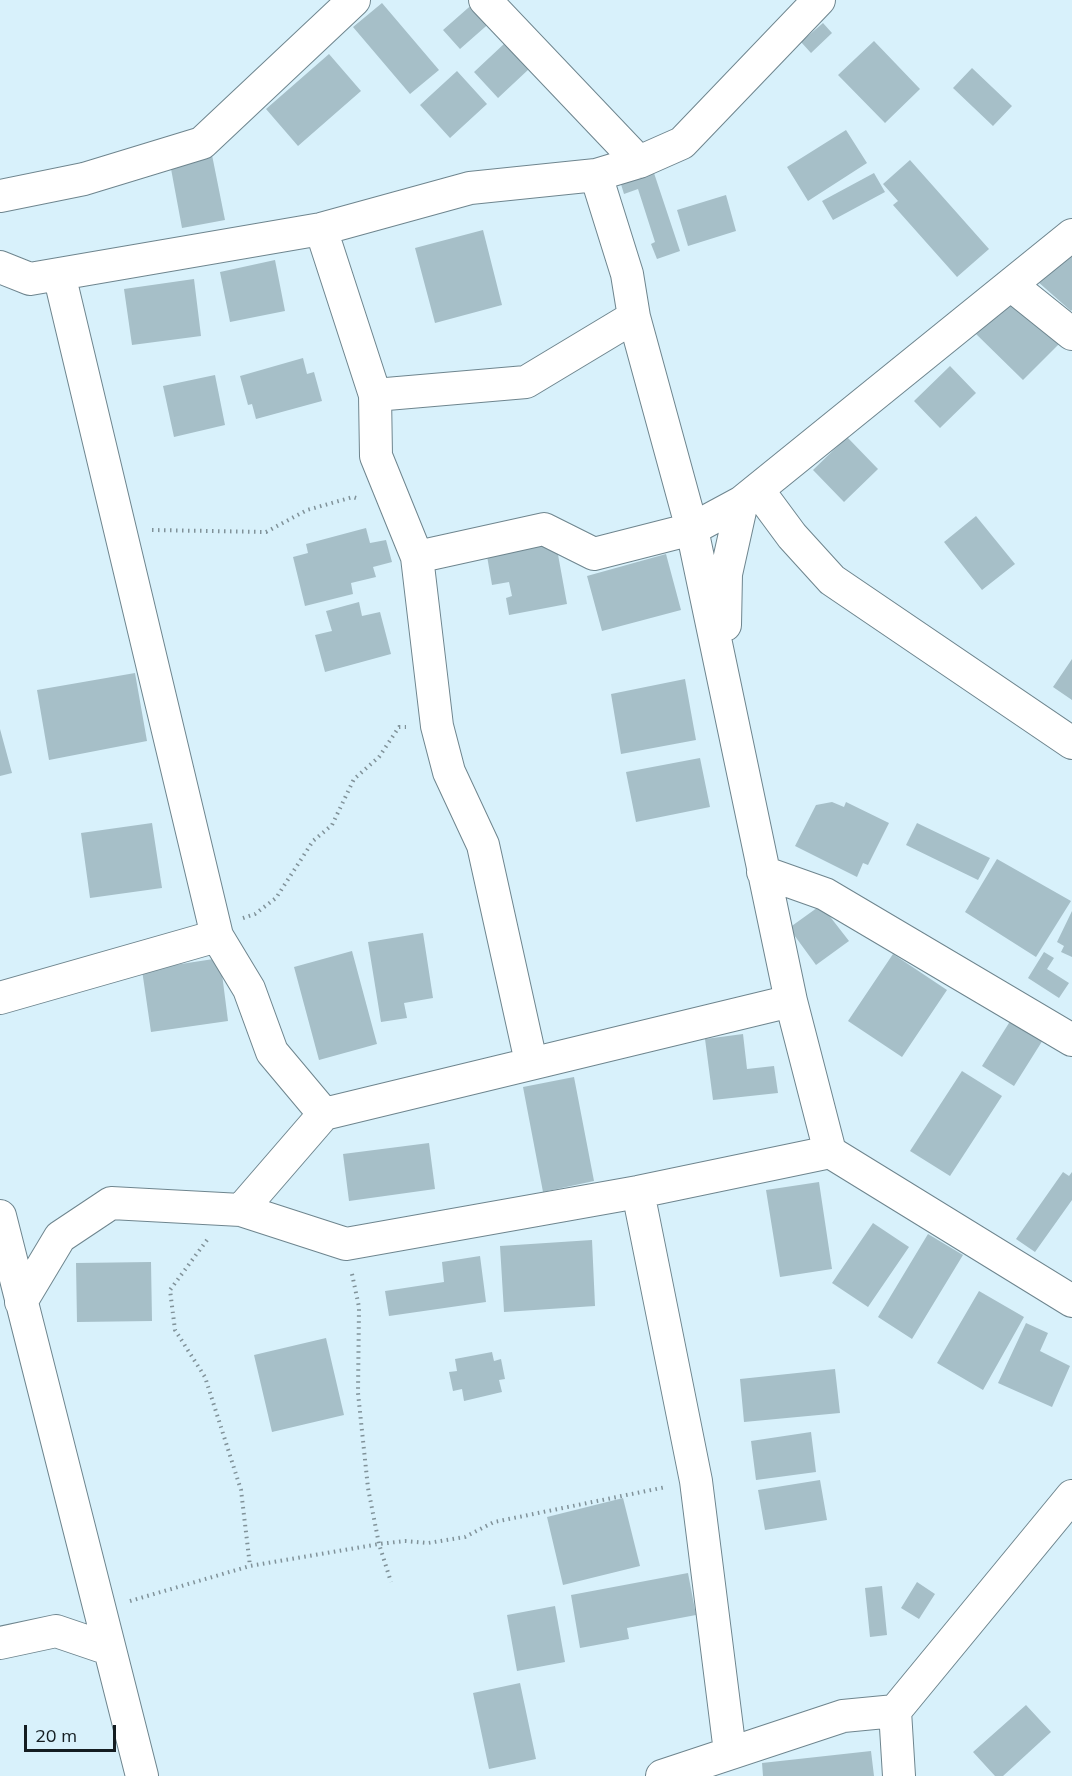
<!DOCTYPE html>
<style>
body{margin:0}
#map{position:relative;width:1072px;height:1776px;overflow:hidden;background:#d8f1fb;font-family:Mulish,sans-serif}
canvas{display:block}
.scale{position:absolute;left:24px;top:1725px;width:92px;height:27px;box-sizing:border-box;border:3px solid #141d21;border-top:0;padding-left:8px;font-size:18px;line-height:21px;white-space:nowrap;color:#141d21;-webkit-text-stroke:4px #d8f1fb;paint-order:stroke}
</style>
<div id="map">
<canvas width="1072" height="1776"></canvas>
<div class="scale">20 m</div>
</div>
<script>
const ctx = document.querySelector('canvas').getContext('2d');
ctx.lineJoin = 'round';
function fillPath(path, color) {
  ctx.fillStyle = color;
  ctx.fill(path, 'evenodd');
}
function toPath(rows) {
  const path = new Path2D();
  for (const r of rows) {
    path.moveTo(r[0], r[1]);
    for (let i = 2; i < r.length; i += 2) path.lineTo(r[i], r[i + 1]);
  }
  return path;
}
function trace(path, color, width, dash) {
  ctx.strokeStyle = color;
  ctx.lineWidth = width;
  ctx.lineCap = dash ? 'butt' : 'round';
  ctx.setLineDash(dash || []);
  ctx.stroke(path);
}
const building = toPath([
 [476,1,493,20,460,49,443,30],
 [382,3,439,70,410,94,353,27],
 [823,23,832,33,811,53,801,42],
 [874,41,920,89,885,123,838,75],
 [505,43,529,69,498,98,474,72],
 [329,54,361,91,298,146,266,109],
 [972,68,1012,106,993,126,953,88],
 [457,71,487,104,450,138,420,105],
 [846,130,867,163,808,201,787,167],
 [211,150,225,220,182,228,169,158],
 [910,160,989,249,957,277,893,205,898,201,883,184],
 [653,170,680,251,657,259,651,244,655,242,638,189,624,194,620,181],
 [874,173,885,192,833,220,822,201],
 [726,195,736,231,688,246,677,210],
 [483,230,502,305,435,323,415,248],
 [1072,249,1072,310,1071,311,1037,281],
 [275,260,285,311,230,322,220,272],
 [194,279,201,336,132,345,124,289],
 [1011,295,1060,343,1023,380,974,332],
 [303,358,307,374,314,372,322,401,256,419,252,404,248,405,240,376],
 [950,366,976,393,940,428,914,401],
 [215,375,225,425,174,437,163,386],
 [847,437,878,469,844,502,813,470],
 [976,516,1015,564,982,590,944,542],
 [366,528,370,543,386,540,392,562,373,567,376,577,351,583,353,594,305,606,293,557,308,553,306,544],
 [547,545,548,550,557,549,567,604,509,615,506,598,512,596,509,582,492,585,487,556],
 [666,554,681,610,602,631,587,576],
 [359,602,362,616,380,612,391,654,325,672,315,635,332,631,326,611],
 [1072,659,1072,700,1053,687],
 [135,673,147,741,49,760,37,690],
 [685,679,696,740,621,754,611,694],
 [0,729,12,773,0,776],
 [700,758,710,807,636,822,626,772],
 [832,802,844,807,846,802,889,823,868,865,863,863,857,877,795,846,816,805],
 [152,823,162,888,90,898,81,833],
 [917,823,990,858,978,880,906,845],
 [997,859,1071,901,1036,957,965,912],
 [821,905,849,941,816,965,789,928],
 [1072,911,1072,957,1061,952,1064,946,1057,942],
 [423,933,433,998,404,1003,407,1018,381,1022,368,942],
 [352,951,377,1044,319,1060,294,967],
 [1044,952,1054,958,1047,969,1069,983,1059,998,1028,978],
 [893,954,947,990,902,1057,848,1021],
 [220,958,228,1021,151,1032,142,970],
 [1014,1015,1046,1035,1014,1086,982,1066],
 [743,1034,747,1069,774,1066,778,1093,713,1100,705,1039],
 [962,1071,1002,1096,950,1176,910,1151],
 [574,1077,594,1181,543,1192,523,1087],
 [429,1143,435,1189,349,1201,343,1154],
 [1063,1172,1069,1176,1072,1172,1072,1200,1035,1252,1016,1239],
 [819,1182,832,1269,780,1277,766,1190],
 [873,1223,909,1247,868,1307,832,1283],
 [928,1234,963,1255,912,1339,878,1317],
 [592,1240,595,1306,504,1312,500,1246],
 [480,1256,486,1302,389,1316,385,1291,444,1282,442,1262],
 [151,1262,152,1321,77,1322,76,1263],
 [979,1291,1024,1317,983,1390,937,1363],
 [1026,1323,1048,1333,1040,1351,1070,1366,1052,1407,998,1383],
 [326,1338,344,1415,272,1432,254,1355],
 [492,1352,494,1361,501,1359,505,1379,499,1380,502,1392,464,1401,462,1389,453,1391,449,1372,457,1371,455,1359],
 [835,1369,840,1413,744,1422,740,1379],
 [811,1432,816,1472,756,1480,751,1441],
 [820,1480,827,1520,765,1530,758,1490],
 [623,1498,640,1566,563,1585,547,1517],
 [688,1573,696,1615,627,1628,629,1639,580,1648,571,1595],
 [917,1582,935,1594,919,1619,901,1608],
 [882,1586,887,1635,870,1637,865,1588],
 [555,1606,565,1662,517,1671,507,1615],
 [520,1683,536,1759,489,1769,473,1693],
 [1026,1705,1051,1732,1003,1776,995,1776,973,1752],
 [871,1751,874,1776,763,1776,762,1763]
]);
const path = toPath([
 [152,530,266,532,307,510,353,497,359,499],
 [243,918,255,914,276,898,313,841,332,825,354,779,379,757,399,727,406,727],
 [207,1240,170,1290,175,1330,205,1377,241,1490,250,1566],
 [352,1274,359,1307,358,1393,368,1488,379,1544,391,1582],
 [130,1601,250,1566,379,1544,405,1541,428,1543,465,1537,494,1522,666,1487]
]);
const street = toPath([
 [485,0,639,162],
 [0,196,84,179,202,143,354,0],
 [321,229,375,395,376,456,417,557,437,726,449,772,483,845,531,1062],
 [0,267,30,279,321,229,470,188,596,175,639,162,682,143,819,0],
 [59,274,217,936,249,989,272,1052,324,1114,791,1001],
 [1011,285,1072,334],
 [634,317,692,529,791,1001,830,1152,1072,1301],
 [375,395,526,382,634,317,627,274,596,175],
 [758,490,792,536,832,580,1072,743],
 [417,557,544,529,594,554,692,529,742,502,1072,235],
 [725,625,726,574,742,502],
 [763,872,825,894,1072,1040],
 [0,998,217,936],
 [638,1192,696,1481,730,1752],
 [241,1210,324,1114],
 [0,1216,142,1776],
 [21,1302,60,1237,111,1203,241,1210,346,1244,638,1192,830,1152],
 [0,1643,56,1631,109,1649],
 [662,1776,843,1716,895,1711],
 [899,1776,895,1711,1072,1496]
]);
fillPath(building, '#a6bfc8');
trace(street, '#6e858e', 34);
trace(path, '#809299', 4, [1.5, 4.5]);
trace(street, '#fff', 32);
</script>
